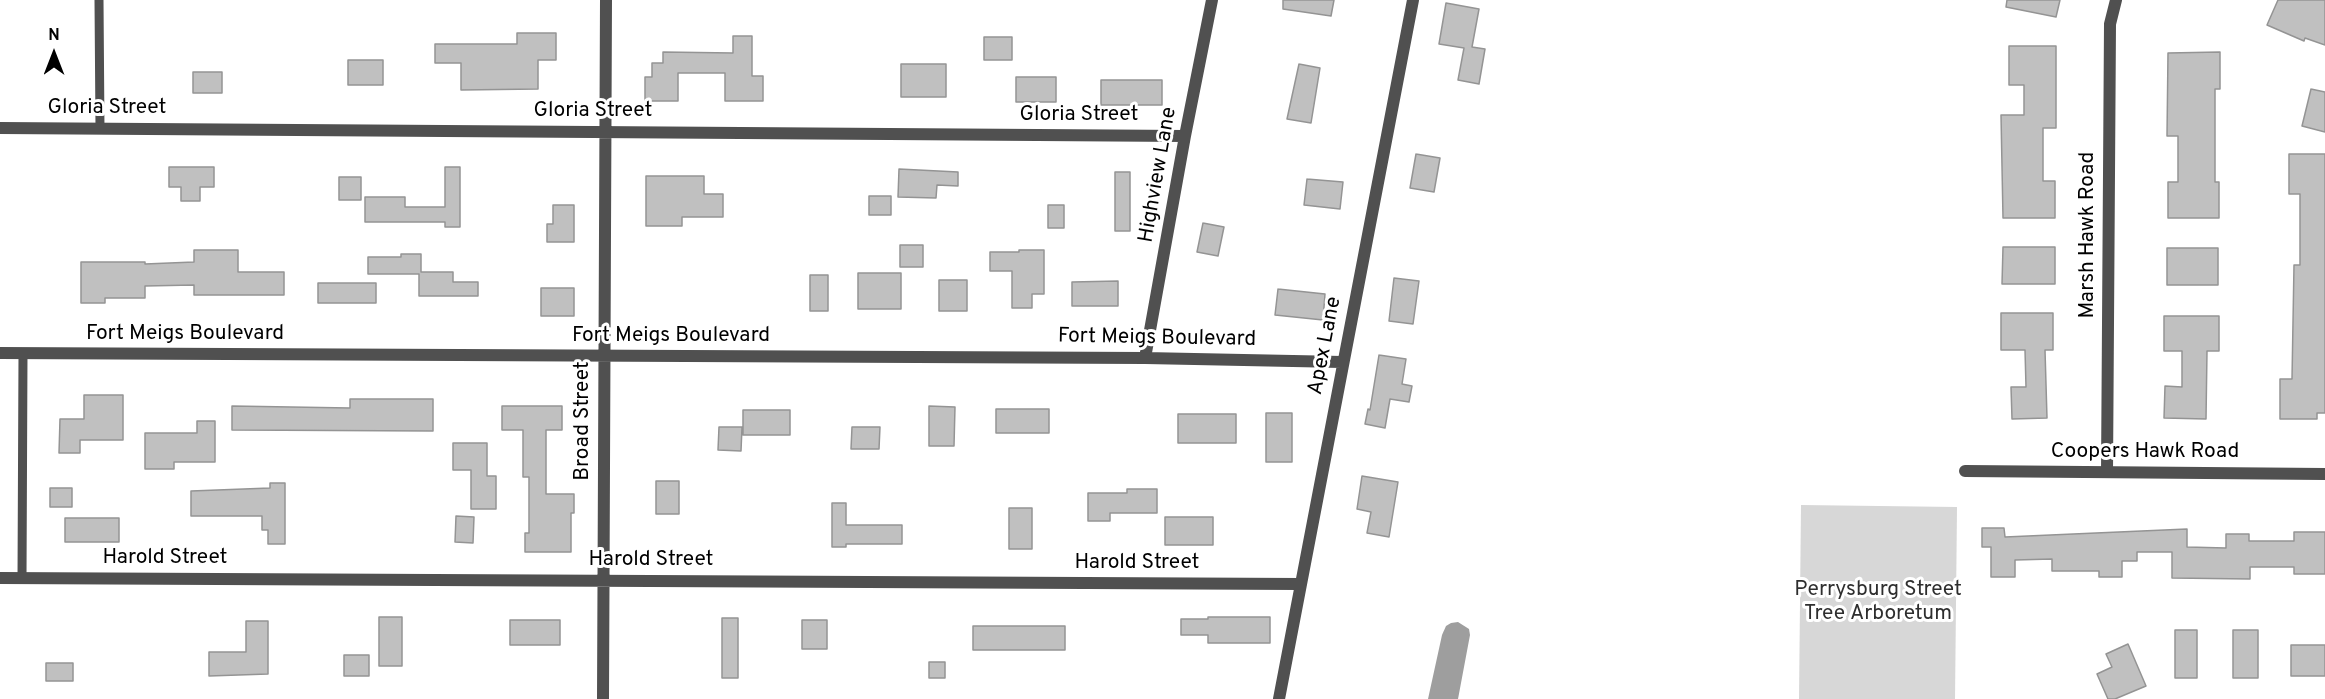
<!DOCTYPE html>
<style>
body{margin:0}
#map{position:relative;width:2325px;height:699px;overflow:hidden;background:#fff;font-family:Overpass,sans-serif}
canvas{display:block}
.north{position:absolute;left:24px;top:24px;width:60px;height:60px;-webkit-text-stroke:4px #fff;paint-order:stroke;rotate:0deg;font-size:16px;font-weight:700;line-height:24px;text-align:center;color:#000}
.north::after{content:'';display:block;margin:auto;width:21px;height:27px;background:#000;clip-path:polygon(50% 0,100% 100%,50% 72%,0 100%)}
</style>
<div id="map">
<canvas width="2325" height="699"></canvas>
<div class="north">N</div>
</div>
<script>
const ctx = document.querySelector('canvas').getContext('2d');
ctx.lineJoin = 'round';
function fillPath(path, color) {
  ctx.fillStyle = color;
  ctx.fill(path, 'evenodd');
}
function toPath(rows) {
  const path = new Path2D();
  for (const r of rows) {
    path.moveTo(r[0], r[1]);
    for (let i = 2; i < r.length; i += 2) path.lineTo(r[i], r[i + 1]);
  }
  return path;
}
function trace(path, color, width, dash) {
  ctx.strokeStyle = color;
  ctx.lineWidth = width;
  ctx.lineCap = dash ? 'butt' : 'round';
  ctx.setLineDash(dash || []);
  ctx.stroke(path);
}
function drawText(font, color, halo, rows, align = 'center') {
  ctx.font = font + ' Overpass,sans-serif';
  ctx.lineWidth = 6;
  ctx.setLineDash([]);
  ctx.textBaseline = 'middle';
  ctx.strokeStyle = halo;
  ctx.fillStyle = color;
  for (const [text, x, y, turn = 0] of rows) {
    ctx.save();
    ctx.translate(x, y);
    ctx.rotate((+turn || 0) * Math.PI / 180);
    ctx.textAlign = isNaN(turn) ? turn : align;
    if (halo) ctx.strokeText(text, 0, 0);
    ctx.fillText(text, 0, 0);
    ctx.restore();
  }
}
const green = toPath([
 [1801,505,1957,507,1955,699,1799,699]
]);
const water = toPath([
 [1458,622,1469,629,1470,635,1458,699,1428,699,1442,635,1446,626,1451,623]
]);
const building = toPath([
 [1283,0,1334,0,1331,16,1283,9,1283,0],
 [2007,0,2060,0,2056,17,2006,7,2007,0],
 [2278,0,2325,0,2325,45,2305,38,2304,41,2267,25,2278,0],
 [1446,3,1479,9,1472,47,1485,49,1479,84,1458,80,1464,48,1439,44,1446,3],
 [517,33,556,33,556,60,538,60,538,89,461,90,461,63,435,63,435,44,517,44,517,33],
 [733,36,752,36,752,76,763,76,763,101,725,101,725,73,678,73,678,101,645,101,645,77,652,77,652,63,663,63,663,52,733,53,733,36],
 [984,37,1012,37,1012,60,984,60,984,37],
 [2009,46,2056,46,2056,128,2043,128,2043,181,2055,181,2055,218,2003,218,2001,115,2024,115,2024,85,2009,85,2009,46],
 [2220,52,2220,89,2215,89,2215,182,2219,182,2219,218,2168,218,2168,182,2178,182,2178,136,2167,136,2168,53,2220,52],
 [348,60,383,60,383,85,348,85,348,60],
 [901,64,946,64,946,97,901,97,901,64],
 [1299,64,1320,68,1311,123,1287,119,1299,64],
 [193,72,222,72,222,93,193,93,193,72],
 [1016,77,1056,77,1056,102,1016,102,1016,77],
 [1101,80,1162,80,1162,105,1101,105,1101,80],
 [2311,89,2325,92,2325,132,2302,126,2311,89],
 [1416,154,1440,158,1434,192,1410,188,1416,154],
 [2289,154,2325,154,2325,413,2317,413,2317,419,2280,419,2280,379,2292,379,2294,265,2300,265,2300,194,2289,194,2289,154],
 [169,167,214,167,214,187,200,187,200,201,181,201,181,187,169,187,169,167],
 [445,167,460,167,460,227,445,227,445,222,365,222,365,197,405,197,405,207,445,207,445,167],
 [899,169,958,172,958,186,937,185,936,198,898,197,899,169],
 [1115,172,1130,172,1130,231,1115,231,1115,172],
 [646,176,704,176,704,194,723,194,723,217,682,217,682,226,646,226,646,176],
 [339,177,361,177,361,200,339,200,339,177],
 [1307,179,1343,182,1340,209,1304,205,1307,179],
 [869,196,891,196,891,215,869,215,869,196],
 [553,205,574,205,574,242,547,242,547,224,553,224,553,205],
 [1048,205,1064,205,1064,228,1048,228,1048,205],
 [1203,223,1224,227,1218,256,1197,252,1203,223],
 [900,245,923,245,923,267,900,267,900,245],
 [2003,247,2055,247,2055,284,2002,284,2003,247],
 [2167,248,2218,248,2218,285,2167,285,2167,248],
 [194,250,238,250,238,272,284,272,284,295,194,295,194,285,145,286,145,298,105,298,105,303,81,303,81,262,145,262,145,264,194,262,194,250],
 [1019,250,1044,250,1044,294,1032,294,1032,308,1012,308,1012,271,990,271,990,252,1019,252,1019,250],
 [401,254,421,254,421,272,453,272,453,282,478,282,478,296,419,296,419,274,368,274,368,257,401,257,401,254],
 [858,273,901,273,901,309,858,309,858,273],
 [810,275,828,275,828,311,810,311,810,275],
 [1394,278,1419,281,1413,324,1389,321,1394,278],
 [939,280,967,280,967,311,939,311,939,280],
 [1118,281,1118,306,1072,306,1072,282,1118,281],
 [318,283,376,283,376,303,318,303,318,283],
 [541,288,574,288,574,316,541,316,541,288],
 [1278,289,1325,294,1323,320,1275,315,1278,289],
 [2001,313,2053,313,2053,350,2045,350,2047,418,2012,419,2011,387,2026,387,2025,350,2001,350,2001,313],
 [2164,316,2219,316,2219,351,2207,351,2206,419,2164,418,2165,386,2182,387,2182,351,2164,351,2164,316],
 [1379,355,1406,359,1402,384,1412,386,1409,402,1390,399,1385,428,1365,424,1368,409,1370,410,1379,355],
 [84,395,123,395,123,440,80,440,80,453,59,453,60,419,84,419,84,395],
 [350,399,433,399,433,431,232,430,232,406,350,408,350,399],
 [502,406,562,406,562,430,546,430,546,494,574,494,574,513,571,513,571,552,525,552,525,533,529,533,529,477,523,477,523,430,502,430,502,406],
 [929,406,955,407,954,446,929,446,929,406],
 [996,409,1049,409,1049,433,996,433,996,409],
 [743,410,790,410,790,435,743,435,743,410],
 [1266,413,1292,413,1292,462,1266,462,1266,413],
 [1178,414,1236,414,1236,443,1178,443,1178,414],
 [197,421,215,421,215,462,174,462,174,469,145,469,145,433,197,433,197,421],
 [719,427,742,427,741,451,718,450,719,427],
 [852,427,880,427,879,449,851,449,852,427],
 [453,443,487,443,487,476,496,476,496,509,471,509,471,470,453,470,453,443],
 [1362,476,1398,482,1389,537,1367,533,1371,512,1357,509,1362,476],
 [656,481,679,481,679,514,656,514,656,481],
 [270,483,285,483,285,544,268,544,268,530,262,530,262,516,191,516,191,491,270,488,270,483],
 [50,488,72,488,72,507,50,507,50,488],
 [1127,489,1157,489,1157,513,1110,513,1110,521,1088,521,1088,493,1127,493,1127,489],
 [832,503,846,503,846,525,902,525,902,544,846,544,846,547,832,547,832,503],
 [1009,508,1032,508,1032,549,1009,549,1009,508],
 [456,516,474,517,473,543,455,542,456,516],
 [1165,517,1213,517,1213,545,1165,545,1165,517],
 [65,518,119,518,119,542,65,542,65,518],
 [1982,528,2004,528,2005,537,2187,529,2187,547,2226,548,2226,534,2249,534,2249,541,2294,541,2294,532,2325,532,2325,574,2294,574,2294,567,2250,567,2250,579,2172,578,2172,552,2137,552,2137,561,2122,561,2122,577,2099,577,2099,571,2052,571,2052,559,2015,560,2015,577,1991,577,1991,547,1982,547,1982,528],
 [379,617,402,617,402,666,379,666,379,617],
 [1208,617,1270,617,1270,643,1208,643,1208,635,1181,635,1181,619,1208,619,1208,617],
 [722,618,738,618,738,678,722,678,722,618],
 [510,620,560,620,560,645,510,645,510,620],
 [802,620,827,620,827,649,802,649,802,620],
 [246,621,268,621,268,674,209,676,209,652,246,652,246,621],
 [973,626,1065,626,1065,650,973,650,973,626],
 [2175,630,2197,630,2197,678,2175,678,2175,630],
 [2233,630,2258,630,2258,678,2233,678,2233,630],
 [2128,644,2146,686,2115,699,2108,699,2097,674,2112,667,2106,654,2128,644],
 [2291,645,2325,645,2325,676,2291,676,2291,645],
 [344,655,369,655,369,676,344,676,344,655],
 [929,662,945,662,945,678,929,678,929,662],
 [46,663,73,663,73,681,46,681,46,663]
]);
const service = toPath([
 [99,0,100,129],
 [22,578,23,354]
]);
const minor = toPath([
 [0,128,1185,136],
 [0,353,1145,358,1342,362],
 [1145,358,1185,136,1212,0],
 [1965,471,2325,474],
 [2107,472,2110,24,2116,0],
 [0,578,1301,584],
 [603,699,606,0],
 [1279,699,1413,0]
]);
const streetNames = [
 ["Gloria Street",107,109],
 ["Gloria Street",593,112],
 ["Gloria Street",1079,116],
 ["Highview Lane",1159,175,-80],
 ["Marsh Hawk Road",2089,235,-90],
 ["Fort Meigs Boulevard",185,335],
 ["Fort Meigs Boulevard",671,337],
 ["Fort Meigs Boulevard",1157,339,1],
 ["Apex Lane",1326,346,-79],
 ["Broad Street",584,421,-90],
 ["Coopers Hawk Road",2145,453],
 ["Harold Street",165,559],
 ["Harold Street",651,561],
 ["Harold Street",1137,564]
];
const parkNames = [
 ["Perrysburg Street",1878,591],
 ["Tree Arboretum",1878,615]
];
fillPath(green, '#d7d7d7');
fillPath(water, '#9e9e9e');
fillPath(building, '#c0c0c0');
trace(building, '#949494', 1.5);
trace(service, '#505050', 9);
trace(minor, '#505050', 12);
drawText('21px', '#000', '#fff', streetNames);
drawText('21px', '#2e2e2e', '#fff', parkNames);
</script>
